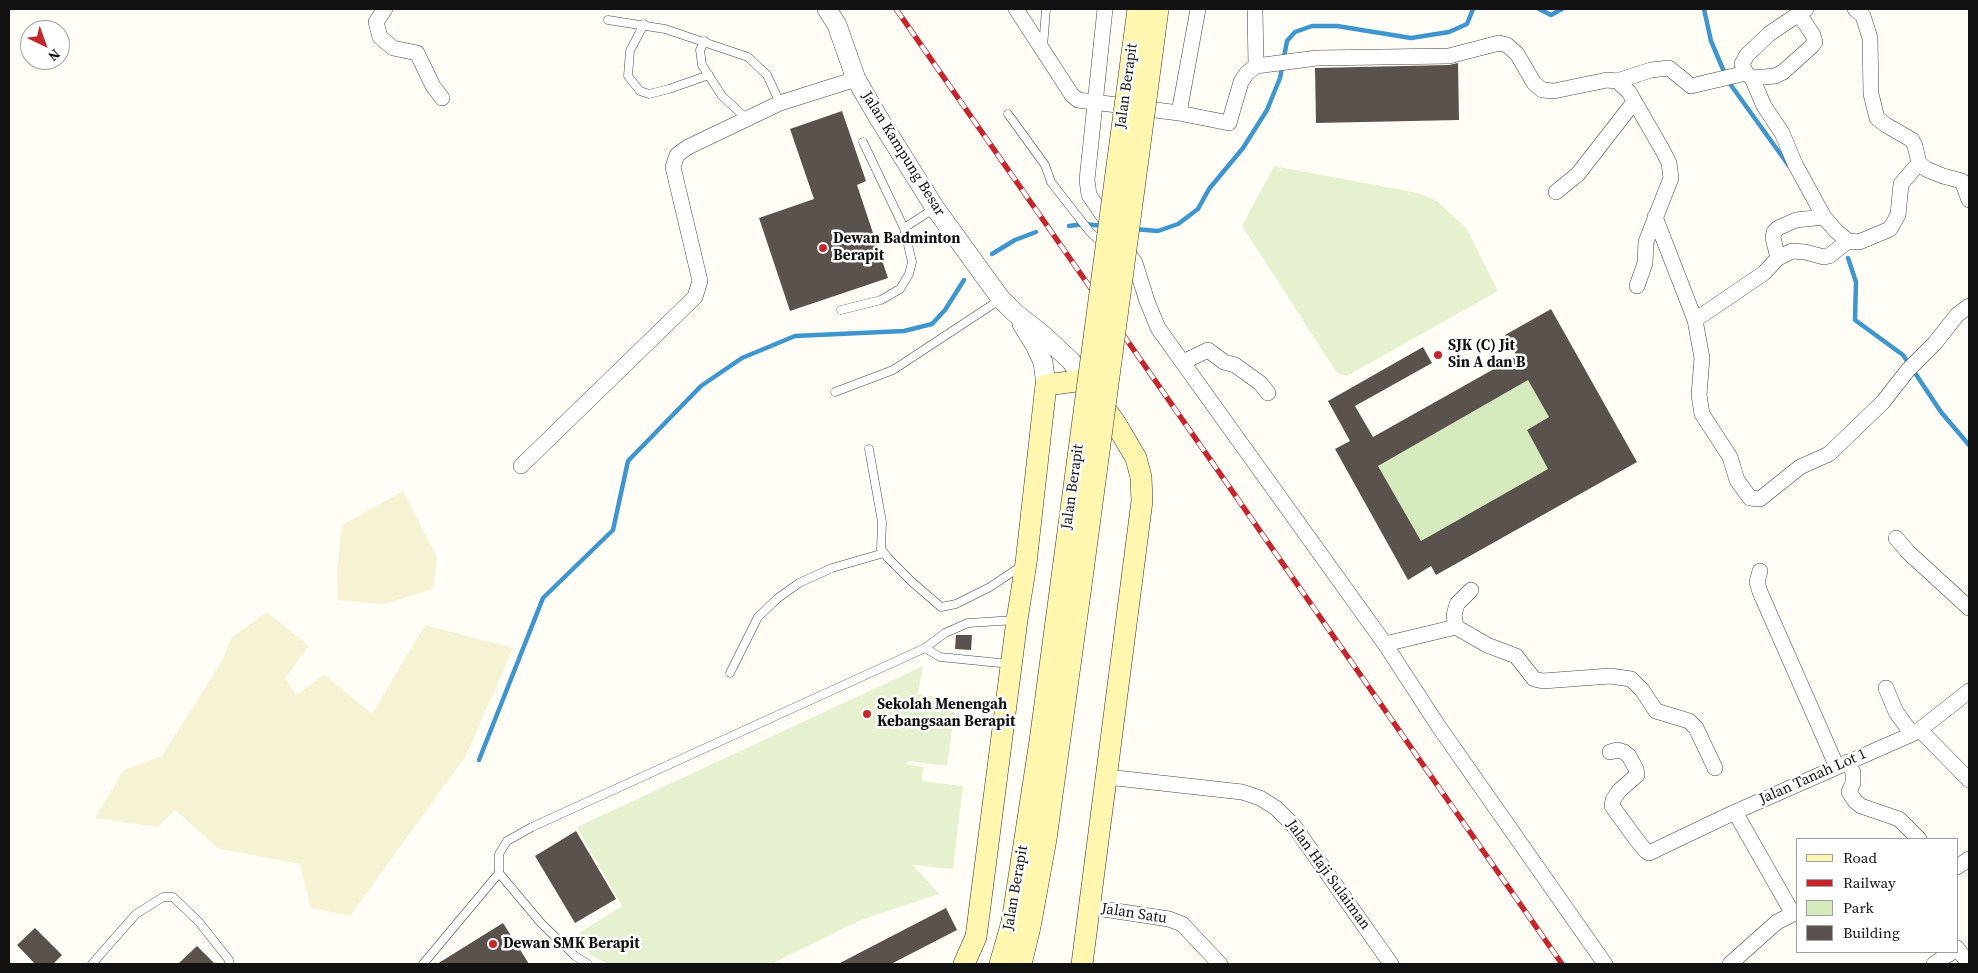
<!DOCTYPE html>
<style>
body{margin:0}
#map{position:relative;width:1978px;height:973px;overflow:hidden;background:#fffdf5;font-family:"Source Serif 4",serif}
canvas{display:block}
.frame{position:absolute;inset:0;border:10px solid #111;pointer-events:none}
.legend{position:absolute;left:1796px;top:838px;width:162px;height:115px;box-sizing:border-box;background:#fff;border:1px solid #a0a0a0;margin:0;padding:6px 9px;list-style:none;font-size:15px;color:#111}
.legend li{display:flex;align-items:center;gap:10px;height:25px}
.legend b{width:25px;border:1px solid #a0a0a0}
.north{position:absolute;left:20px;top:20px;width:50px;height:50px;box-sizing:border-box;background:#fff;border:1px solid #a0a0a0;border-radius:50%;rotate:138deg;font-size:14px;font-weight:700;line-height:20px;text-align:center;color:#111}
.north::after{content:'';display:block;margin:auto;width:18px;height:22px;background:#c4262e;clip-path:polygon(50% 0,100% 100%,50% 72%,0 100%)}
</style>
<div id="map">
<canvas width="1978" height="973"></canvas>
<div class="frame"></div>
<ul class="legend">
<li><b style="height:6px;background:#fff6b0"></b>Road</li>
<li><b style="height:6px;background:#c4262e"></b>Railway</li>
<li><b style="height:14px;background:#d5ebbd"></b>Park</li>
<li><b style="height:14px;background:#5a524d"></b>Building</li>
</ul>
<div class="north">N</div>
</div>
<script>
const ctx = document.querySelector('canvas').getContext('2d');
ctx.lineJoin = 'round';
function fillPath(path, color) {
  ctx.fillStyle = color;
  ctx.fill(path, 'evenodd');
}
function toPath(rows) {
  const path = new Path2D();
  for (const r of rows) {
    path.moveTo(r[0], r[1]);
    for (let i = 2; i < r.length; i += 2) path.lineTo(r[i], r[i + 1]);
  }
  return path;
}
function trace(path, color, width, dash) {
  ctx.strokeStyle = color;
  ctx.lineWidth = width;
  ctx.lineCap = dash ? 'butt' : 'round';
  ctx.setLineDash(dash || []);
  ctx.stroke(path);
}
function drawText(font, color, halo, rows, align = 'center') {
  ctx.font = font + ' "Source Serif 4",serif';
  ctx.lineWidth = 5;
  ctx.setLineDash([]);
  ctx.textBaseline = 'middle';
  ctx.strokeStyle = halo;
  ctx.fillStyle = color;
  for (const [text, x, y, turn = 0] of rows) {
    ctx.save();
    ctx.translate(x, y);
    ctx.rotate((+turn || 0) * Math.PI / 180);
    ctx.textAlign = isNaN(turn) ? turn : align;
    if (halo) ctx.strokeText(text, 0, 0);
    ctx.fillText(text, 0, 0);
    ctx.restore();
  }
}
const farmland = toPath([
 [403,491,437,557,433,589,384,604,338,600,337,570,342,525],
 [267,612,309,646,285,678,297,695,324,674,372,714,425,625,513,648,466,756,350,916,311,908,300,864,219,849,175,810,158,827,95,818,124,770,162,756,222,661,231,638]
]);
const green = toPath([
 [1528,380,1549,417,1527,430,1548,469,1421,541,1378,466]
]);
const pitch = toPath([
 [1274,166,1418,193,1437,201,1466,228,1498,291,1347,376,1337,373,1242,226],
 [923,666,918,694,956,700,947,766,908,761,906,764,923,767,922,781,963,786,953,869,913,865,939,894,861,920,771,964,608,964,591,955,579,933,622,906,577,827]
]);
const stream = toPath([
 [1539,9,1551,15,1562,9],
 [1704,9,1711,41,1725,74],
 [1728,81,1789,166],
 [1069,226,1084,224,1104,226],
 [1134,229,1158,231,1178,224,1198,209,1209,189,1243,148,1267,110,1280,78,1287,41,1295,32,1312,26,1337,26,1411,38,1449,32,1467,24,1473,9],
 [992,254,1015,240,1036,232],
 [1848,258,1856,282,1855,320,1903,355,1909,364],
 [1913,370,1941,412,1969,445],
 [479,760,543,598,613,530,628,461,701,386,742,358,795,336,904,331,932,324,945,310,964,280]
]);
const building = toPath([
 [1458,63,1459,120,1316,123,1315,68,1449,65],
 [842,111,866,181,857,185,888,278,790,311,759,218,814,199,790,129],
 [1551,309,1637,462,1436,575,1431,566,1408,580,1335,449,1350,441,1328,401,1423,347,1432,363,1355,406,1373,437,1517,356,1505,335],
 [1528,380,1549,417,1527,430,1548,469,1421,541,1378,466],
 [956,635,972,635,971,650,955,649],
 [576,831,616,899,575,923,535,856],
 [946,908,957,930,891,964,838,964],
 [503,923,529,964,437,964],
 [35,928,62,955,53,964,35,964,17,945],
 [197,946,215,964,178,964]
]);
const service = toPath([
 [608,20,665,29,748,57,767,75,780,103],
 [644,24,630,51,628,76,640,91,649,94,669,89,709,75],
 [705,41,700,50,702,65,722,96,747,119],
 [1043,47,1046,9],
 [1008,114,1045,165,1051,182,1090,232,1104,245],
 [863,142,904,228],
 [841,310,881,300,900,289,909,274,912,262,904,228,935,208],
 [835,392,893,370,1001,299],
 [869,449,882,522,881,549,888,558,912,582,941,607,956,604,990,587,1023,565],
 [925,648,940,657,1010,664],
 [730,673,758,617,778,598,799,583,832,568,884,553],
 [92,964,136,914,163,897,173,897,199,922,229,960,229,964],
 [423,964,499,873],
 [588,964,575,956,541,923,499,873,499,854,507,841,532,827,925,648,945,633,968,623,1015,620]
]);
const minor = toPath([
 [385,9,376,22,380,37,393,48,417,53,433,86,442,98],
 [1016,9,1072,95,1078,100,1179,113,1229,123,1241,82,1247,73,1256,66,1317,58,1449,56,1499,43,1507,45,1517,54,1534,83,1542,90,1554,91,1607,80,1617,81,1651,70,1669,68,1691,86,1746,73],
 [1105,9,1087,180,1089,195,1111,227],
 [1255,9,1256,66],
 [1855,9,1863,16,1870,38,1871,94,1877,118,1886,125,1912,140,1915,146,1919,163,1901,184,1898,215,1890,229,1859,242,1848,241,1829,256,1824,257,1805,252,1792,251,1778,258,1764,273,1695,320,1702,358,1699,395,1702,414,1730,457,1737,480,1750,498,1760,499,1800,467,1829,454,1883,402,1908,370,1935,343,1957,315,1969,306],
 [1799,14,1813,35,1815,42,1812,46,1783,72,1775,76,1752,78,1746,73,1742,64,1747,55,1769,34,1806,9],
 [1752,78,1764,106,1782,133,1795,164,1824,217,1836,231,1848,241],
 [1617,81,1629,92,1663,151,1669,163,1671,178,1646,242,1645,263,1637,286],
 [1179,113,1198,9],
 [1919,163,1926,169,1943,176,1962,181,1969,200],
 [1556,192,1578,174,1634,102],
 [1655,217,1695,320],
 [1124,246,1135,263,1147,301,1158,328,1385,644,1439,727,1605,964],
 [1778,258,1773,238,1774,232,1778,228,1796,220,1824,217],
 [1183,362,1208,350,1224,362,1235,365,1260,383,1268,393],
 [521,466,695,297,700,281,673,167,677,155,688,147,780,103,856,79],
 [1896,538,1909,553,1969,608],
 [1760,571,1757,582,1760,592,1837,767],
 [1456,627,1454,615,1457,604,1471,590],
 [1385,644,1456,627,1487,645,1516,656,1534,679,1543,681,1610,676,1631,679,1642,690,1656,711,1689,721,1696,728,1715,768],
 [1886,688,1896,712,1912,734],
 [1920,730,1969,780],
 [1610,752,1617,750,1624,752,1629,756,1636,769,1637,775,1619,791,1613,800,1612,806,1639,843,1646,851,1649,853,1735,812,1917,732,1969,691],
 [1847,762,1853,772,1853,783,1849,792,1855,801,1861,806,1899,819,1919,839],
 [1107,777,1242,792,1260,798,1276,808,1294,826,1391,964],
 [1735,812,1793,914],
 [1957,867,1969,859],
 [1090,907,1169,919,1182,924,1220,964],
 [1957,948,1969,964],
 [1730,964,1777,922,1797,912],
 [1934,964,1952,952]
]);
const tertiary = toPath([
 [827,9,837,25,856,79,878,117,935,208,1001,299,1014,312,1043,335,1071,361,1084,380],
 [1022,324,1035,345,1043,362,1046,385]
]);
const secondary = toPath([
 [964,964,976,937,1017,620,1026,563,1046,385,1084,380,1116,424,1136,458,1141,477,1142,501,1082,964],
 [1000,964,1012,922],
 [1021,964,1030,927]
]);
const rail = toPath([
 [896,9,1562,964]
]);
const secondaryBridge = toPath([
 [1012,922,1040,741,1138,9],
 [1030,927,1046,839,1081,586,1158,9]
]);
const markers = [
 [823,248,5,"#c4262e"],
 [1438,355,5,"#c4262e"],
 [867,714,5,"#c4262e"],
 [493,944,5,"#c4262e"]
];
const streetNames = [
 ["Jalan Berapit",1127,86,-82],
 ["Jalan Kampung Besar",903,154,58],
 ["Jalan Berapit",1073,487,-82],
 ["Jalan Tanah Lot 1",1813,777,-24],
 ["Jalan Haji Sulaiman",1328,875,54],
 ["Jalan Berapit",1016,888,-80],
 ["Jalan Satu",1134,914,9]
];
const poiNames = [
 ["Dewan Badminton",833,239],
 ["Berapit",833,256],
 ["SJK (C) Jit",1448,346],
 ["Sin A dan B",1448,363],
 ["Sekolah Menengah",877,705],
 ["Kebangsaan Berapit",877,722],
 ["Dewan SMK Berapit",503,944]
];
fillPath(farmland, '#f6f3d4');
fillPath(green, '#d5ebbd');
fillPath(pitch, '#e6f2cf');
trace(stream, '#3f96cf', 4.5);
fillPath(building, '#5a524d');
trace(service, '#444', 9);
trace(minor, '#444', 16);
trace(tertiary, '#444', 20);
trace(secondary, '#333', 22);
trace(service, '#fff', 8);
trace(minor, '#fff', 15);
trace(tertiary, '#fff', 19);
trace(secondary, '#fff6b0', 21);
trace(rail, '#c4262e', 5.5);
trace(rail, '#fff', 4, [11]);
trace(secondaryBridge, '#333', 22, []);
trace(secondaryBridge, '#fff6b0', 21);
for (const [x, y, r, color] of markers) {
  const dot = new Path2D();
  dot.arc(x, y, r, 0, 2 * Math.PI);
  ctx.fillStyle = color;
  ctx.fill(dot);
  trace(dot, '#fff', 2);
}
drawText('15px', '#111', '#fff', streetNames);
drawText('bold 15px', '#111', '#fff', poiNames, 'left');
</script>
